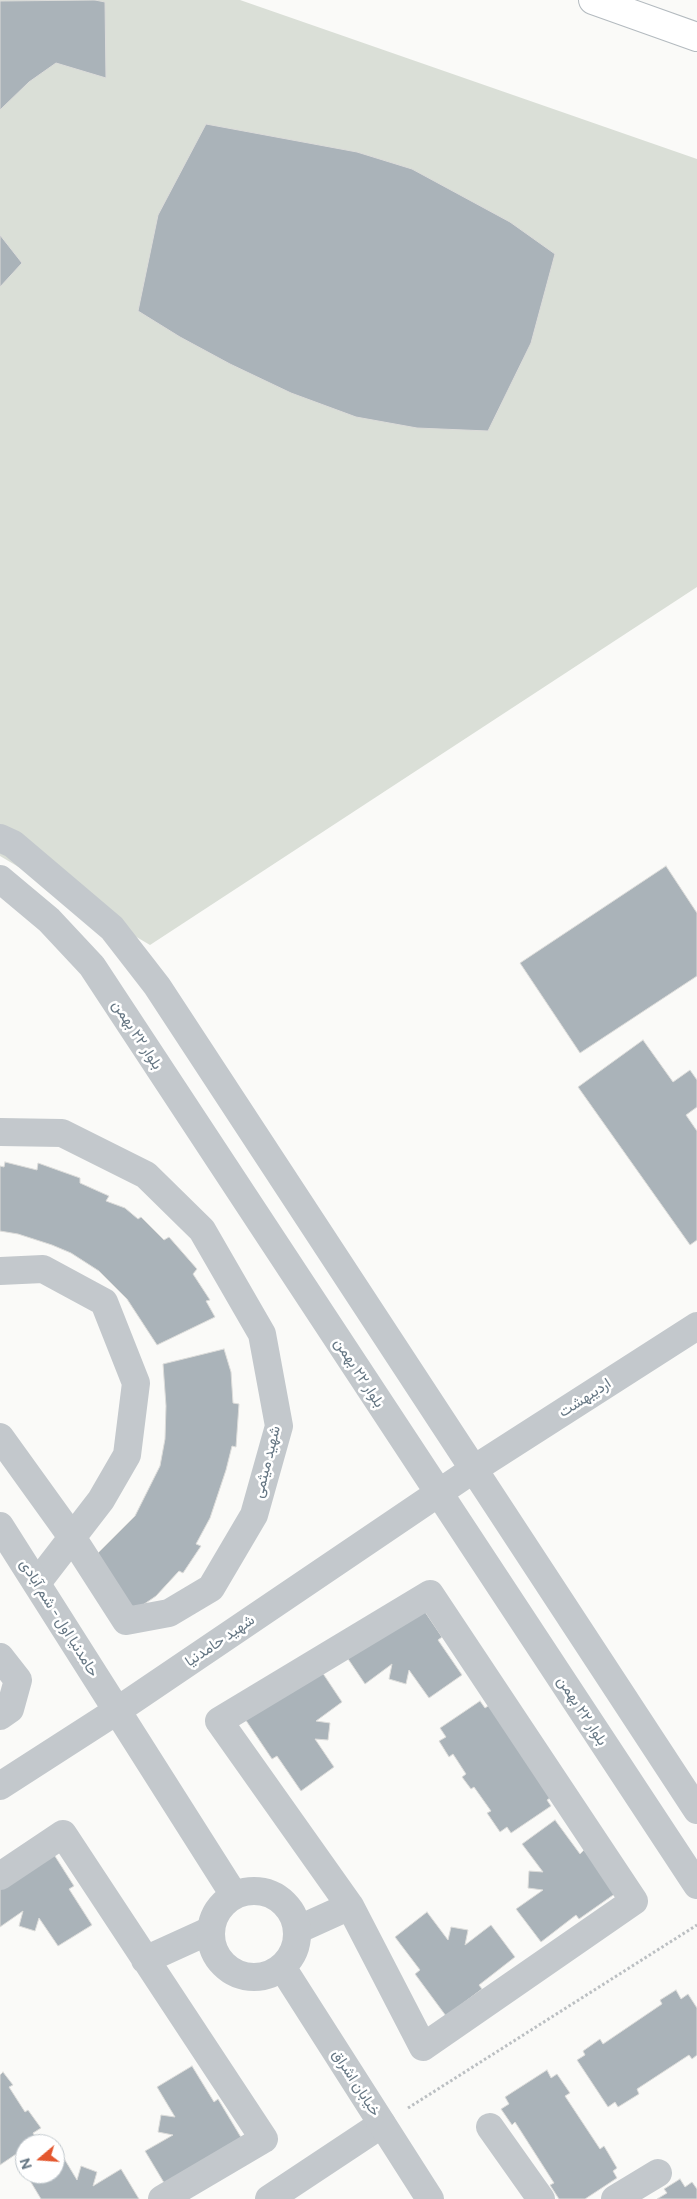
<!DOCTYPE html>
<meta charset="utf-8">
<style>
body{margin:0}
#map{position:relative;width:697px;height:2199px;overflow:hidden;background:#fafaf8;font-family:Figtree,sans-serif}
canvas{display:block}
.north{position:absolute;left:15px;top:2134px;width:50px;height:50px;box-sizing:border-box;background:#fff;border:1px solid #c1c8cd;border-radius:50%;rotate:252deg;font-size:14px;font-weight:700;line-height:20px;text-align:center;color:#657683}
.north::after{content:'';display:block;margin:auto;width:18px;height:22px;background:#e4572e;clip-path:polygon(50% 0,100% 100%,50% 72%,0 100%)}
</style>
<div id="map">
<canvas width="697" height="2199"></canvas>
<div class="north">N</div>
</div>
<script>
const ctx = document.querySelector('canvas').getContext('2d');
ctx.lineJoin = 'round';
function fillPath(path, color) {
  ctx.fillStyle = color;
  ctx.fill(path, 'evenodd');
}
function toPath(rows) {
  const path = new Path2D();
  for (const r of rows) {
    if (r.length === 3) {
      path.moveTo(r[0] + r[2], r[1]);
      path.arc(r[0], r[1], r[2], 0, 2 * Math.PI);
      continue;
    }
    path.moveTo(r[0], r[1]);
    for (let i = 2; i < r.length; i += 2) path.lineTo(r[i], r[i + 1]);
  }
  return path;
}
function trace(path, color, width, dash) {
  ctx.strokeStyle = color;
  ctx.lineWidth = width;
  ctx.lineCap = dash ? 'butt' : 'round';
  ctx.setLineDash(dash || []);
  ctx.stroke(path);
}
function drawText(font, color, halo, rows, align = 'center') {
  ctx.font = font + ' Figtree,Vazirmatn,sans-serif';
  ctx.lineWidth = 5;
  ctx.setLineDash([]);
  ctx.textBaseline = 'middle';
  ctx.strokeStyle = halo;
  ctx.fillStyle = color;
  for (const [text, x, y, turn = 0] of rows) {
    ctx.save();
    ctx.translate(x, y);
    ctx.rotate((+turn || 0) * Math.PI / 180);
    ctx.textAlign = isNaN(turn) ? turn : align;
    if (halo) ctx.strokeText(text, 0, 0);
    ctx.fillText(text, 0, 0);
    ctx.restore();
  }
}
const green = toPath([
 [0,0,240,0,697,159,697,587,150,945,0,856]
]);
const building = toPath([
 [95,0,105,2,106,78,56,63,29,82,0,110,0,1,95,0],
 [206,124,357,152,412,169,510,222,555,254,531,343,488,431,417,428,356,417,291,393,230,364,180,337,138,311,158,215,206,124],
 [0,235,22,263,0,287,0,235],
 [666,866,697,913,697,976,580,1053,520,963,666,866],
 [643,1040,673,1082,690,1070,697,1080,697,1107,686,1115,697,1131,697,1240,690,1245,578,1087,643,1040],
 [5,1162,37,1170,38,1163,80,1178,80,1183,109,1196,106,1201,125,1208,138,1219,141,1217,164,1240,169,1237,197,1269,193,1274,210,1300,206,1301,215,1317,157,1345,127,1299,99,1271,71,1253,52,1245,18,1234,0,1231,0,1166,4,1167,5,1162],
 [224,1349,231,1372,233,1403,239,1404,236,1447,232,1446,226,1470,210,1518,196,1544,201,1546,183,1573,179,1571,156,1596,134,1611,94,1557,135,1516,160,1466,165,1439,166,1406,163,1364,224,1349],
 [413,1594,442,1637,438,1640,462,1675,429,1698,409,1670,406,1684,389,1679,392,1664,365,1684,342,1650,413,1594],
 [320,1669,342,1702,316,1721,330,1723,328,1740,315,1739,334,1767,301,1791,277,1756,272,1759,243,1716,320,1669],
 [480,1701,485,1708,494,1702,556,1794,547,1800,551,1806,511,1833,507,1827,500,1832,487,1813,491,1811,474,1787,471,1789,462,1777,466,1774,453,1754,449,1757,439,1741,446,1737,440,1728,480,1701],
 [555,1820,580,1854,584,1850,616,1893,579,1919,576,1915,541,1942,516,1909,543,1890,528,1888,529,1871,543,1872,522,1844,555,1820],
 [46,1842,74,1886,69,1889,92,1925,58,1946,39,1918,35,1931,19,1926,23,1911,0,1927,0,1878,46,1842],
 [427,1912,448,1940,451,1927,468,1930,465,1945,491,1925,515,1957,479,1985,482,1989,446,2016,415,1974,420,1970,395,1937,427,1912],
 [676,1990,681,1999,688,1994,697,2008,697,2055,692,2059,689,2055,637,2089,639,2094,618,2107,615,2102,608,2107,577,2060,585,2055,583,2051,600,2039,603,2044,662,2004,660,2000,676,1990],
 [192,2066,214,2102,218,2099,245,2144,166,2186,145,2151,173,2135,158,2132,161,2115,175,2117,157,2087,192,2066],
 [547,2070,551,2078,557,2074,570,2093,565,2096,600,2149,604,2146,617,2168,613,2171,617,2178,585,2199,559,2199,550,2185,554,2183,515,2122,512,2125,501,2109,509,2104,505,2097,547,2070],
 [3,2072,13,2085,9,2087,25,2112,28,2110,41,2128,33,2133,37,2140,31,2144,25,2144,25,2148,0,2165,0,2075,3,2072],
 [59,2150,77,2180,81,2166,97,2172,93,2186,121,2169,139,2199,41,2199,26,2174,55,2174,55,2152,59,2150],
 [680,2179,685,2187,692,2182,697,2189,697,2199,657,2199,667,2193,664,2189,680,2179]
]);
const path = toPath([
 [408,2108,697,1925]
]);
const minor = toPath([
 [0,1132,62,1133,146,1175,202,1230,262,1334,279,1426,254,1515,211,1588,169,1613,126,1621,72,1537,0,1437],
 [0,1271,43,1269,104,1302,136,1383,127,1455,101,1500,37,1583],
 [0,1657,18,1680,10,1709,0,1716],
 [0,1876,63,1834,264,2139,162,2199],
 [297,1930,350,1906,423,2047,634,1901,430,1594,219,1721,350,1906],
 [145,1960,211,1930],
 [490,2127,541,2199],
 [269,2199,382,2124],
 [615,2199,658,2173]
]);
const tertiary = toPath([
 [0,838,13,844,112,928,157,986,697,1810],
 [0,879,49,920,92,966,697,1885],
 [0,1526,234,1895],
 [0,1786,118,1710,474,1469,697,1326],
 [254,1934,43],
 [282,1967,430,2199]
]);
const secondary = toPath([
 [593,0,697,37]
]);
const streetNames = [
 ["بلوار ۲۲ بهمن",137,1035,57],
 ["بلوار ۲۲ بهمن",359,1373,57],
 ["اردیبهشت",585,1398,-33],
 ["شهید میثمی",267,1462,-76],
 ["حامدنیا اول - شم آبادی",59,1618,58],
 ["شهید حامدنیا",220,1641,-34],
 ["بلوار ۲۲ بهمن",582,1711,57],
 ["خیابان اشراق",356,2083,57]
];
fillPath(green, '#dadfd7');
fillPath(building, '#aab3b9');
trace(building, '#dcdcda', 1);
trace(secondary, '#b3babf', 30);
trace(path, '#bbbfc2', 3, [2.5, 2.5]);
trace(minor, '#c3c8cc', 28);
trace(tertiary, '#c3c8cc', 28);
trace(secondary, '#fff', 28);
drawText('15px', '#657683', '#fff', streetNames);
</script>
